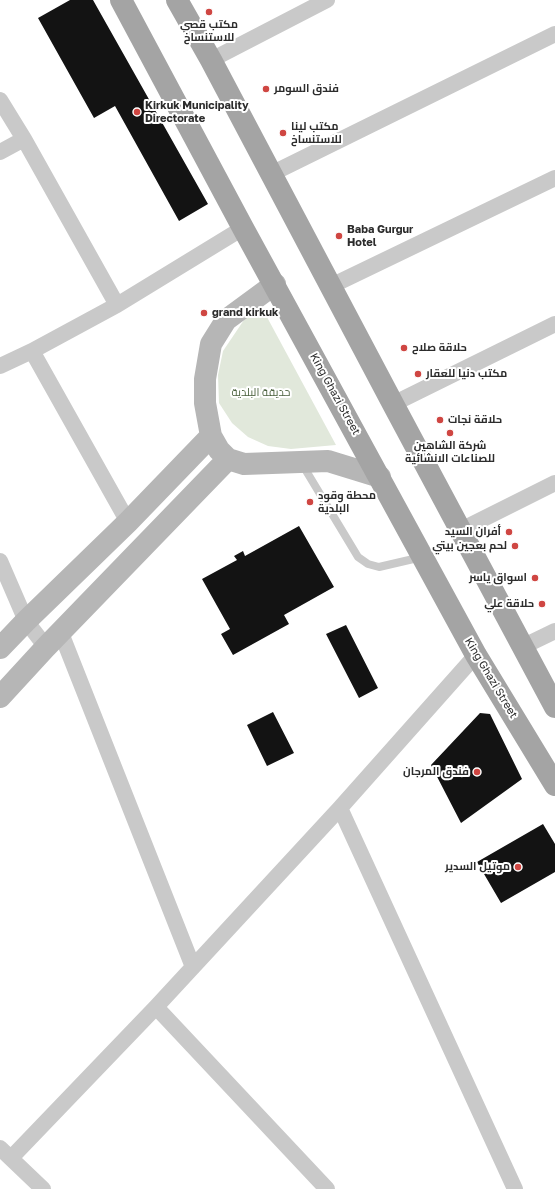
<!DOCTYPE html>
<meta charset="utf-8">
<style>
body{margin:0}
canvas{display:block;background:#fff}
</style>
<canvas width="555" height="1189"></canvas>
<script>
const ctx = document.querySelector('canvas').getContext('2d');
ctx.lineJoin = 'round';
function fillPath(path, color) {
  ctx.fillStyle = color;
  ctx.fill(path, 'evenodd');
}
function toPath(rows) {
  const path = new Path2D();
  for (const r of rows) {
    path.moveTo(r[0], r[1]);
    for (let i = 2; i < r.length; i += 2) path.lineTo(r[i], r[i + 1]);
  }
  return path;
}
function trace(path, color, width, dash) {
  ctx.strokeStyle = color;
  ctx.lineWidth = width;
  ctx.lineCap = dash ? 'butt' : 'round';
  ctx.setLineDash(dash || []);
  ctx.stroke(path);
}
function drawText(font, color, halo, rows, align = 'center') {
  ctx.font = font + ' "Golos Text",Cairo,sans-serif';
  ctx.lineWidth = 4;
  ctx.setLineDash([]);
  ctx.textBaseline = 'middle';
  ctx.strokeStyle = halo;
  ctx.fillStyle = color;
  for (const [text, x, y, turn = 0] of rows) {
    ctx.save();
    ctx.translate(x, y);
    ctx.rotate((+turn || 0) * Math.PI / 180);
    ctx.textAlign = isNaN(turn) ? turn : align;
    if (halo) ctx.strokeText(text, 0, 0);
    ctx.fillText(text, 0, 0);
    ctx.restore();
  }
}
const green = toPath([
 [261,306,336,445,291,449,268,446,248,437,232,423,219,403,218,375,223,351,246,317]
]);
const building = toPath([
 [70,0,93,0,208,204,179,221,115,106,94,118,38,18],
 [299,526,334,587,284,615,289,624,233,655,221,634,230,629,202,579,237,560,234,556,243,551,245,556],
 [346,625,378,688,359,698,326,634],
 [273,712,294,753,267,766,247,725],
 [480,713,490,714,522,779,461,823,431,765],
 [543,824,555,844,555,872,501,903,477,862]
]);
const lane = toPath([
 [302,464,358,557,368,564,379,567,422,557]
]);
const street = toPath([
 [211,60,327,0],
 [0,100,24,139,117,305],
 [0,152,24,139],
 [271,174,555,34],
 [331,286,555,178],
 [32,351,117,305,243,228],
 [0,366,32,351,128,522],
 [393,404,555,324],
 [461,530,555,483],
 [0,561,26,621,46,647],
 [61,633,193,967],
 [522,647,555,631],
 [340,808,515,1189],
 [156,1007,327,1189],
 [0,1148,43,1189],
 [11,1158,156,1007,340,808,476,655]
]);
const secondary = toPath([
 [275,284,226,320,211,344,205,379,205,403,211,436,219,450,228,459,244,464,328,461,380,477],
 [0,648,26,621,128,522,211,436],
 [0,697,46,647,228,459]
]);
const primary = toPath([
 [121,0,243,228,476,655,555,785],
 [177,0,211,60,393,404,555,707]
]);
const markers = [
 [209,12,4,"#cf4642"],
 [266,89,4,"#cf4642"],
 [137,112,4,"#cf4642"],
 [283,133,4,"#cf4642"],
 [339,236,4,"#cf4642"],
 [204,313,4,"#cf4642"],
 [404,348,4,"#cf4642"],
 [418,374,4,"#cf4642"],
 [440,420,4,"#cf4642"],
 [450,433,4,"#cf4642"],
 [310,502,4,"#cf4642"],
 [509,532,4,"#cf4642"],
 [515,546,4,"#cf4642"],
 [535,578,4,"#cf4642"],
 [542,604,4,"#cf4642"],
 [477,772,4,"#cf4642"],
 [518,867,4,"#cf4642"]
];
const poiNames = [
 ["مكتب قصي",209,25,"center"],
 ["للاستنساخ",209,38,"center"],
 ["فندق السومر",274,89],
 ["Kirkuk Municipality",145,106],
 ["Directorate",145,119],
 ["مكتب لينا",291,127],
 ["للاستنساخ",291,140],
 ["Baba Gurgur",347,230],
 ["Hotel",347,243],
 ["grand kirkuk",212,313],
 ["حلاقة صلاح",412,348],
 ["مكتب دنيا للعقار",426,374],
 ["حلاقة نجات",448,420],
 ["شركة الشاهين",450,446,"center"],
 ["للصناعات الانشائية",450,459,"center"],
 ["محطة وقود",318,496],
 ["البلدية",318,509],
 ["أفران السيد",501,532,"right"],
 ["لحم بعجين بيتي",507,546,"right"],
 ["اسواق ياسر",527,578,"right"],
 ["حلاقة علي",534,604,"right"],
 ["فندق المرجان",469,772,"right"],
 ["موتيل السدير",510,867,"right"]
];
const parkNames = [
 ["حديقة البلدية",261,393]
];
const streetNames = [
 ["King Ghazi Street",335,394,61],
 ["King Ghazi Street",491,678,59]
];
fillPath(green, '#e1e8db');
fillPath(building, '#131313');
trace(lane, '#c9c9c9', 8);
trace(street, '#c9c9c9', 16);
trace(secondary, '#b6b6b6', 22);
trace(primary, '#a4a4a4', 22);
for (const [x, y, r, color] of markers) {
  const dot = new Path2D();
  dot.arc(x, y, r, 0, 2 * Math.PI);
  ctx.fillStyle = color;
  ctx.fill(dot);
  trace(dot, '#fff', 1.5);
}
drawText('bold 11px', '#2c2c2c', '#fff', poiNames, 'left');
drawText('11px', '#4c623f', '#fff', parkNames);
drawText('11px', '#2c2c2c', '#fff', streetNames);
</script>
